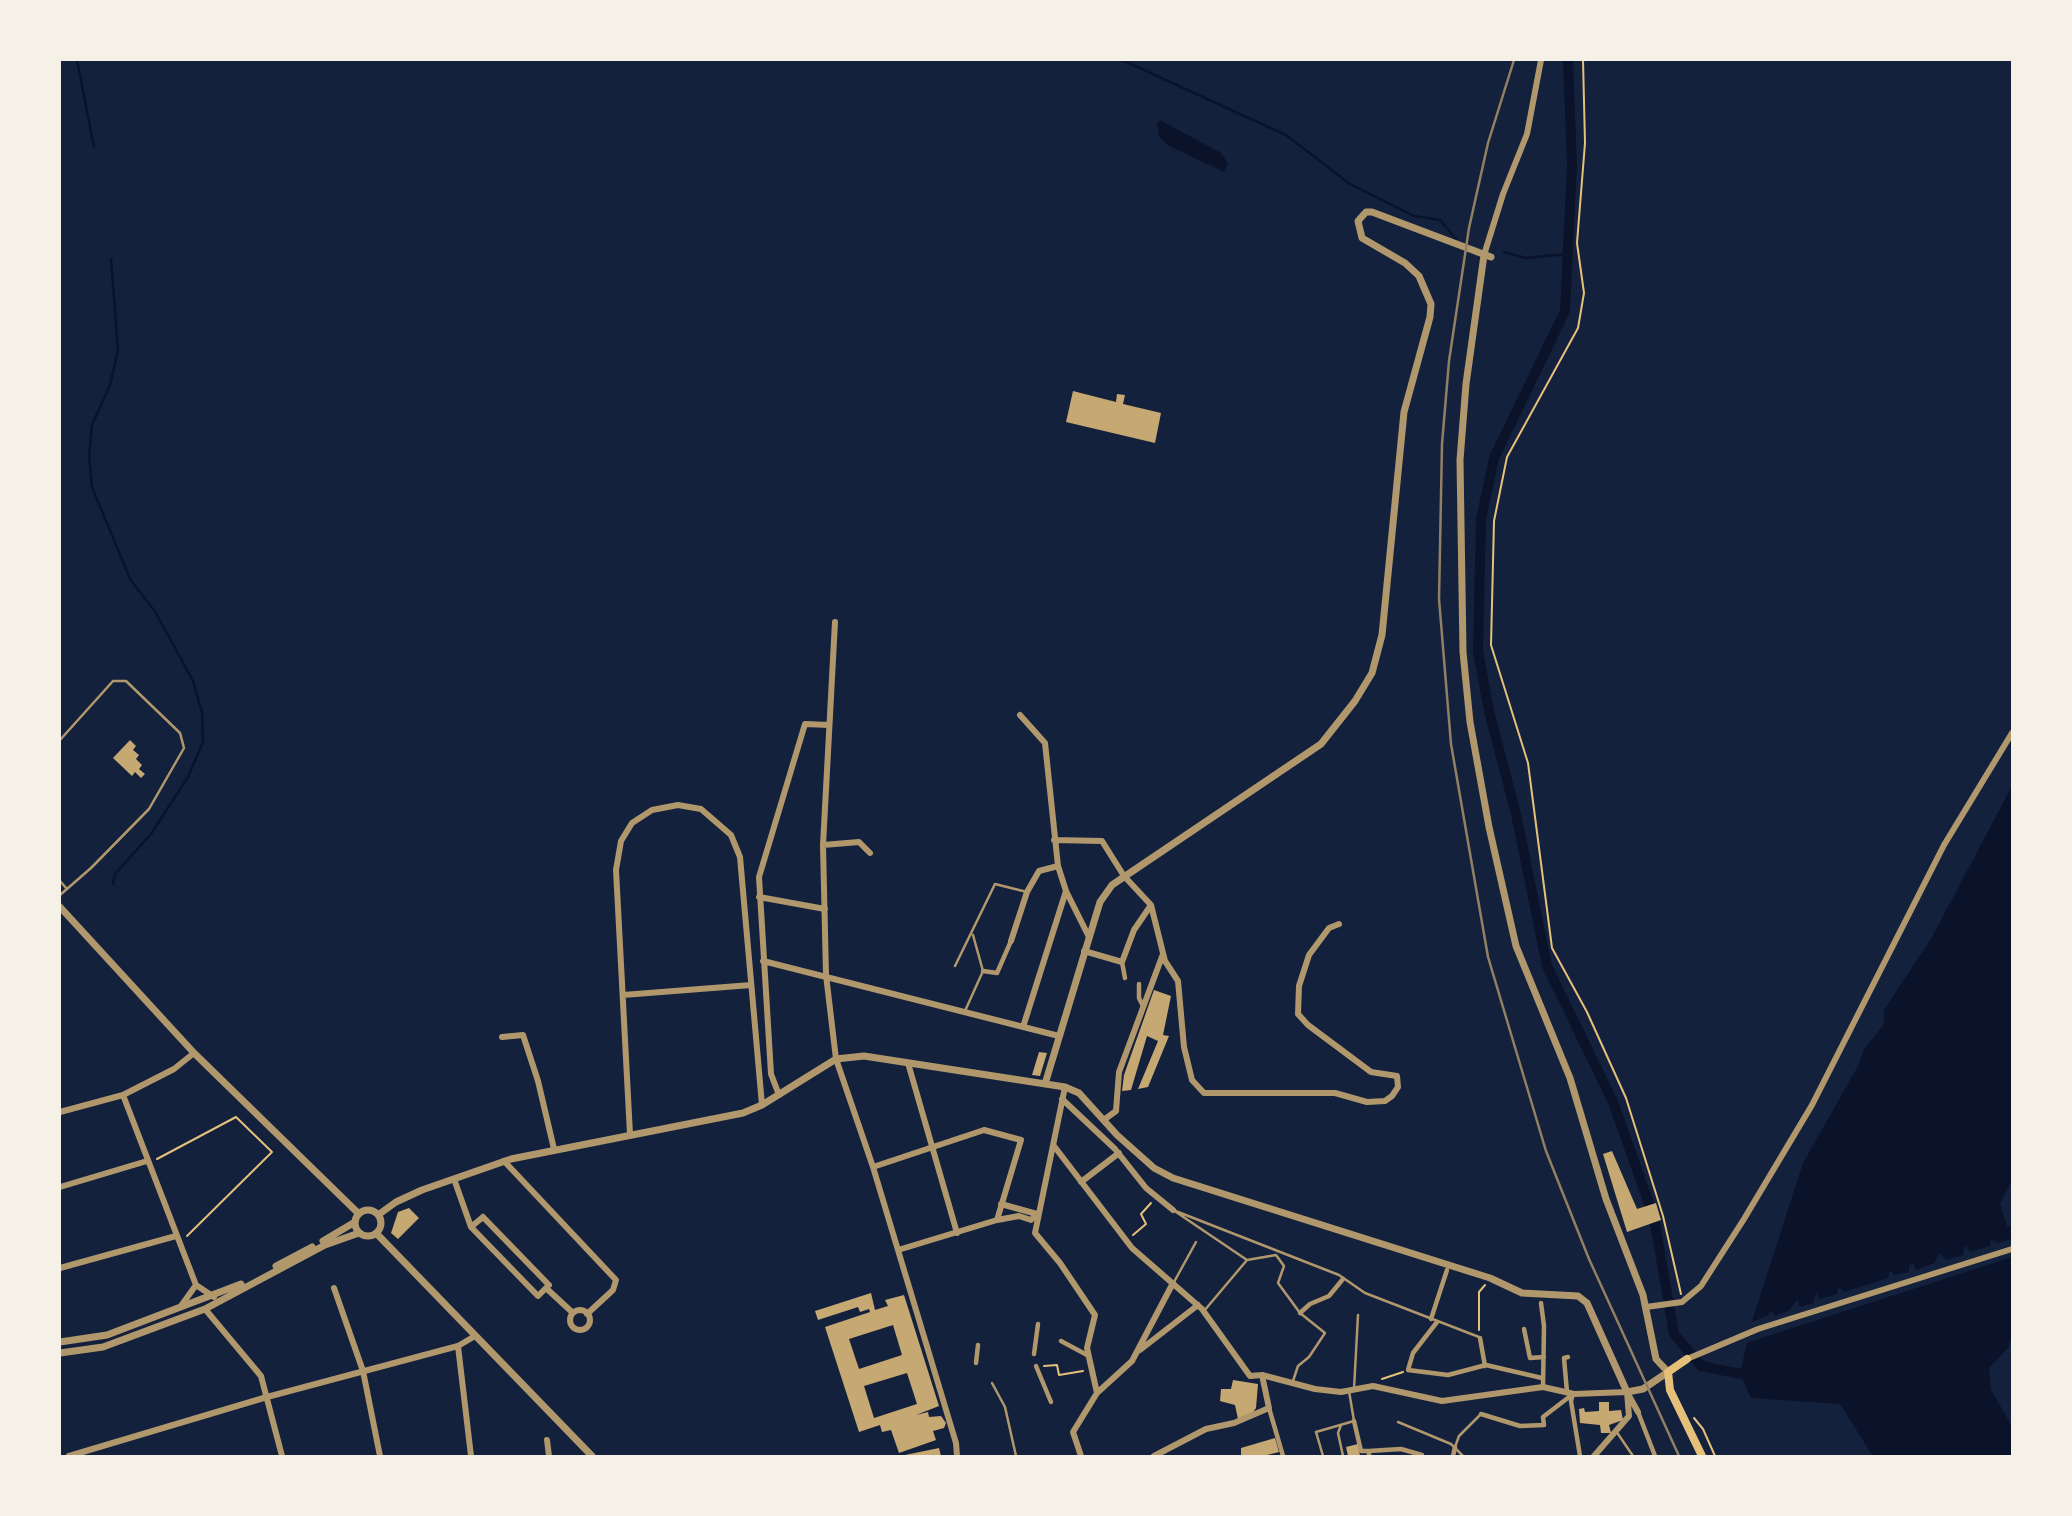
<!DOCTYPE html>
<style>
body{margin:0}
#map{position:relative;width:2072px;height:1516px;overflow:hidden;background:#14213d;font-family:"Zilla Slab",serif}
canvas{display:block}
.frame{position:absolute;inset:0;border:61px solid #f6f1e7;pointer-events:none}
</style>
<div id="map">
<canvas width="2072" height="1516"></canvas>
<div class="frame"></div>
</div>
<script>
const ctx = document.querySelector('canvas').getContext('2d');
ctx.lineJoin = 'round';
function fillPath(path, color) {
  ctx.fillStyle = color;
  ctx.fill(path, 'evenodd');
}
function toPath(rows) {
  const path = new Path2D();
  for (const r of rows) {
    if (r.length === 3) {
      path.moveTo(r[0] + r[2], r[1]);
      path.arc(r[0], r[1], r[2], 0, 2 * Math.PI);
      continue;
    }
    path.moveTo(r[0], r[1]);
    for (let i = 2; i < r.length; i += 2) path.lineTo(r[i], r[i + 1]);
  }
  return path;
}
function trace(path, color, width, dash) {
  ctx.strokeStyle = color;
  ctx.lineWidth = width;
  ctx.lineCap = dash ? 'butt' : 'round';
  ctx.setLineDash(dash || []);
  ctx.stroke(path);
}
const water = toPath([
 [1160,120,1221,153,1228,163,1224,172,1169,146,1159,137,1157,123],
 [2012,786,2012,1181,2000,1204,2007,1226,2012,1226,2012,1336,2008,1348,1989,1368,1991,1390,2012,1426,2012,1456,1873,1456,1840,1404,1751,1398,1740,1374,1751,1324,1803,1163,1858,1066,1863,1051,1884,1024,1884,1010,1932,937]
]);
const pier = toPath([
 [1991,1239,1998,1243,2012,1239,2012,1257,1743,1344,1747,1324,1767,1316,1771,1311,1775,1316,1790,1310,1797,1300,1800,1307,1813,1303,1816,1293,1820,1299,1837,1294,1839,1287,1844,1292,1888,1278,1890,1270,1894,1275,1909,1272,1909,1265,1914,1264,1916,1270,1935,1263,1939,1253,1946,1260,1963,1255,1965,1245,1970,1252,1990,1246]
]);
const stream = toPath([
 [77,60,94,147],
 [1122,60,1286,135,1350,184,1414,216,1440,220,1456,239],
 [1504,252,1526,258,1567,254],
 [111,259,118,350,110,385,92,425,89,456,92,487,130,579,156,613,193,681,202,712,203,742,188,777,151,834,115,874,113,884]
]);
const canal = toPath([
 [1568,60,1572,165,1565,311,1494,458,1481,519,1478,651,1489,711,1516,814,1547,966,1613,1102,1654,1218,1674,1334,1701,1366,1751,1376]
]);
const building = toPath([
 [1073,391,1116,402,1117,394,1125,395,1123,404,1161,413,1155,443,1066,422],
 [130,740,136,746,133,750,139,755,136,759,142,765,139,769,145,774,141,778,135,772,132,776,113,758],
 [1154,990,1171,996,1163,1035,1169,1036,1148,1087,1138,1089,1158,1041,1147,1036,1131,1090,1122,1091,1124,1075],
 [1039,1052,1047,1053,1040,1076,1032,1075],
 [1612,1151,1637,1209,1656,1203,1661,1220,1627,1232,1603,1154],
 [409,1208,419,1218,398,1239,391,1233,398,1212],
 [871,1293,875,1310,888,1306,885,1300,904,1295,939,1406,916,1415,928,1412,929,1417,941,1416,946,1423,944,1428,933,1431,936,1440,899,1453,891,1430,882,1432,880,1425,859,1432,825,1327,870,1312,869,1309,860,1312,858,1307,818,1320,815,1311],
 [893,1325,902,1355,859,1369,849,1339],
 [907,1373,917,1404,874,1418,864,1386],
 [1233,1380,1258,1384,1256,1408,1251,1415,1238,1419,1235,1405,1220,1401,1221,1389,1231,1389],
 [1599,1402,1609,1402,1609,1411,1621,1410,1623,1420,1609,1425,1611,1433,1601,1433,1600,1425,1580,1423,1579,1409,1584,1408,1585,1412,1599,1411],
 [1275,1438,1279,1452,1263,1456,1241,1456,1241,1448],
 [1358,1444,1360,1456,1348,1456,1346,1447],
 [939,1448,941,1456,905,1456,905,1455]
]);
const path = toPath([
 [1583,60,1585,143,1577,243,1584,293,1578,328,1507,457,1494,521,1491,645,1528,763,1552,948,1587,1012,1626,1098,1663,1216,1681,1294],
 [157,1159,236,1117,272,1152,187,1236],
 [1133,1235,1146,1224,1141,1214,1151,1203],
 [1479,1330,1479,1292,1485,1285],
 [1044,1366,1057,1365,1059,1375,1083,1371],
 [1382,1379,1403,1372],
 [1694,1418,1703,1429,1715,1456]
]);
const service = toPath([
 [60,740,113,681,126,681,180,733,184,748,149,809,91,868,60,895],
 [60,881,67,889],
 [955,966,995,884,1027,892],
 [965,1011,983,971,973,935],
 [1173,1210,1339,1275,1365,1293,1479,1337],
 [1176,1212,1247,1260,1276,1255,1284,1266,1278,1283,1300,1313,1325,1333,1309,1357,1298,1366,1293,1381],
 [1174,1282,1196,1242],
 [1204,1311,1247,1260],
 [992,1383,1005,1407,1016,1456],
 [1354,1389,1358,1315],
 [1398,1422,1451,1444,1463,1456],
 [1341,1425,1338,1433,1343,1456],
 [1616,1431,1633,1456],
 [1455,1447,1459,1436,1480,1415],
 [1323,1456,1316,1432,1354,1421,1349,1391]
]);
const pedestrian = toPath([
 [1122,962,1125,978],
 [983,971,997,973,1011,941],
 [1139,984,1139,998,1143,1006],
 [1541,1303,1544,1326,1543,1387],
 [1300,1313,1310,1304,1329,1296,1343,1279],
 [1431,1319,1447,1270],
 [1437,1322,1413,1353,1408,1370,1448,1375,1486,1365,1542,1378],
 [1524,1329,1530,1358,1544,1357],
 [1480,1338,1485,1366],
 [1061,1341,1087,1355],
 [1034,1354,1038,1324],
 [976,1363,978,1345],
 [1036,1366,1051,1402],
 [1567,1392,1564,1358,1568,1357],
 [1573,1394,1571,1401,1580,1456],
 [1269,1408,1283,1456],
 [1638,1412,1655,1456],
 [1481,1414,1520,1426,1544,1425,1543,1417,1573,1394],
 [1354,1421,1361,1451,1369,1451,1369,1456],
 [1369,1451,1401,1449,1422,1455],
 [1453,1456,1455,1447]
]);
const minor = toPath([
 [1484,255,1503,194,1527,134,1541,60],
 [835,622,823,845,826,975,836,1059,873,1167,956,1443,957,1456],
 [1020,715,1045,743,1058,866,1066,891,1089,937],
 [1054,840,1102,841,1124,876,1151,905,1165,961,1178,981,1184,1047,1192,1080,1204,1093,1335,1093,1367,1102,1385,1101,1392,1096,1398,1087,1397,1076,1371,1072,1308,1025,1298,1014,1299,986,1309,955,1329,928,1339,924],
 [823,845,859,842,870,853],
 [759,897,825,909],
 [1011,941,1027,892,1039,871,1058,866],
 [1084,951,1122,962,1134,930,1151,905],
 [763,961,1059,1036],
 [623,995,751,985],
 [1023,1027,1066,891],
 [502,1037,523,1035,538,1081,554,1149],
 [908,1063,957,1233],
 [1065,1087,1035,1233,1060,1263,1095,1315,1087,1348,1097,1393],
 [123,1095,196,1285,214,1297],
 [779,1095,771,1074,759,877,805,724,829,725],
 [1062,1099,1115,1149,1146,1188,1173,1210],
 [60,1112,123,1095,174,1069,194,1053],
 [1105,1119,1116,1111,1119,1072,1163,954],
 [630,1134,616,870,621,841,632,823,652,810,678,805,701,809,731,835,740,857,762,1105],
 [1054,1146,1132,1248,1202,1309,1250,1376,1262,1375,1315,1389,1341,1392,1373,1386,1442,1401,1543,1387,1574,1394,1627,1392],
 [504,1161,616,1280,613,1290,587,1314],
 [873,1167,984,1130,1021,1140,997,1220],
 [454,1179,471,1227],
 [1081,1182,1119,1153],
 [60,1187,147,1161],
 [1001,1204,1037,1214],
 [483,1217,549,1285,538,1296,471,1227,483,1217],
 [898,1250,997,1220,1019,1216,1031,1220,1036,1215],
 [60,1268,176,1236],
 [334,1288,363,1371,380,1456],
 [546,1288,573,1313],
 [181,1306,196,1285],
 [1646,1307,1682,1302,1701,1286,1744,1219,1812,1105,1944,845,2012,733],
 [205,1309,261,1376,282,1456],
 [580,1320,10],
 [458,1346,471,1456],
 [1140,1350,1198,1305],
 [1687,1359,1758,1329,2012,1249],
 [1628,1394,1638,1412],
 [547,1440,549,1456],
 [69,1456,267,1397,458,1346,475,1336],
 [1081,1456,1073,1432,1097,1393,1132,1361,1173,1283],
 [1154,1456,1206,1429,1234,1423,1269,1408,1262,1375],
 [1594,1456,1629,1416,1627,1392]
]);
const tertiary = toPath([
 [60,907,194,1053,359,1214],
 [1045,1084,1100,902,1112,885,1321,744,1355,701,1372,673,1382,635,1404,412,1430,317,1431,304,1419,276,1405,263,1362,238,1358,221,1366,212,1372,212,1491,257],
 [368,1223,13],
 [378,1215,396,1202,422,1190,511,1159,743,1113,762,1105,836,1059,864,1056,1065,1087,1079,1093,1117,1135,1154,1168,1173,1178,1490,1278,1522,1293,1578,1296,1587,1303,1627,1392,1643,1389,1668,1372,1656,1359,1643,1295,1606,1199,1570,1078,1516,946,1489,827,1470,722,1463,652,1460,460,1466,384,1484,255],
 [376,1233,592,1456],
 [323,1241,355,1222],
 [276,1266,312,1247],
 [60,1342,107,1335,241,1284],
 [60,1353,103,1347,205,1309,325,1245,359,1233]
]);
const secondary = toPath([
 [1687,1359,1668,1372,1670,1390,1702,1456]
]);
const rail = toPath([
 [1514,60,1488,143,1469,228,1449,361,1442,444,1439,599,1451,744,1488,957,1546,1151,1589,1259,1679,1456]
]);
fillPath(water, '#0b132b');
fillPath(pier, '#14213d');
trace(stream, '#0b132b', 2.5);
trace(canal, '#0b132b', 10);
fillPath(building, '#c6a872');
trace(path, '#e5c07b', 2);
trace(service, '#b1986c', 2.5);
trace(pedestrian, '#b1986c', 4.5);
trace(minor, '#b1986c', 6);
trace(tertiary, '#b1986c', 7);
trace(secondary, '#e5c07b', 8);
trace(rail, '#918062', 2.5);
</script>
